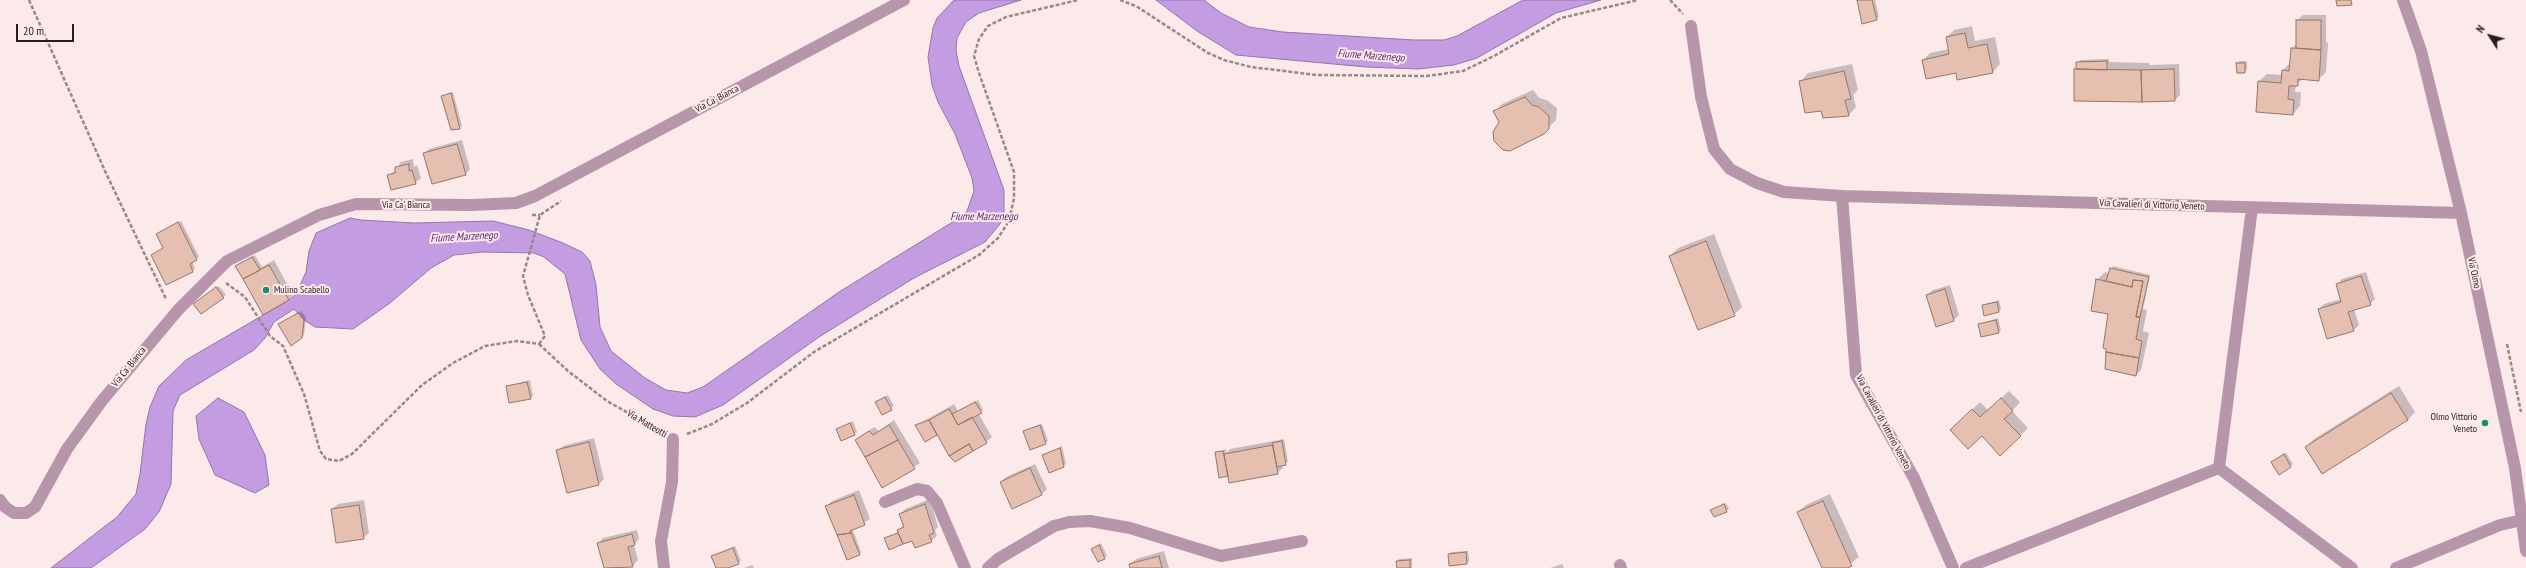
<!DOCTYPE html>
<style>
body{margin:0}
#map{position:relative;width:2526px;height:568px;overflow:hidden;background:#fceaeb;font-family:"PT Sans Narrow",sans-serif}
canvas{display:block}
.north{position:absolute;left:2470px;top:16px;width:40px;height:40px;-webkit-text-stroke:3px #fceaeb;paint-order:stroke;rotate:306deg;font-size:11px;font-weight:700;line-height:16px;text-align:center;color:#2a1b1c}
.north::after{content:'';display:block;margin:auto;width:14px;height:18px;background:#2a1b1c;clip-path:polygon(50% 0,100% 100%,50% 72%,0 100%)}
.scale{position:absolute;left:16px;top:24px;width:58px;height:18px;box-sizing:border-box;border:2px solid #2a1b1c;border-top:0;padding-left:5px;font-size:12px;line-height:14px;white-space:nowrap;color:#2a1b1c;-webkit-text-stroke:3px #fceaeb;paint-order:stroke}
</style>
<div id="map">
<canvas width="2526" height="568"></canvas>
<div class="north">N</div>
<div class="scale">20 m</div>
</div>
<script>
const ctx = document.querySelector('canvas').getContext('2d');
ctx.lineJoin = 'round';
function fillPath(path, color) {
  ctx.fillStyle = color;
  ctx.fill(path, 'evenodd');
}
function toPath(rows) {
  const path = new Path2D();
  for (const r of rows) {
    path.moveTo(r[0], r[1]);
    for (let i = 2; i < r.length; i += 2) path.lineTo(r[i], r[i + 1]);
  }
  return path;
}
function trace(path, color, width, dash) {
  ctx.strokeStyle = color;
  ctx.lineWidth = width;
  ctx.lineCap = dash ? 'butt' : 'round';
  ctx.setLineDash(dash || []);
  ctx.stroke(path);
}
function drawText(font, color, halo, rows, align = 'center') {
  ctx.font = font + ' "PT Sans Narrow",sans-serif';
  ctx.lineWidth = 4;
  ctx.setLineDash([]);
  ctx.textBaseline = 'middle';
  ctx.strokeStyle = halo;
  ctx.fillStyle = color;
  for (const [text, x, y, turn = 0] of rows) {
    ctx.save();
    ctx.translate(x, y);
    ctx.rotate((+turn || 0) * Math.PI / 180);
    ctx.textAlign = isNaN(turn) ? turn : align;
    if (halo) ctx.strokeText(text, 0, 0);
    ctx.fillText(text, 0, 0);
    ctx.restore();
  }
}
const water = toPath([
 [954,0,1021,0,979,13,966,22,957,38,956,50,959,66,1004,190,1004,213,1000,224,985,242,914,278,819,337,723,405,695,417,673,416,653,409,616,384,600,369,581,340,565,274,544,257,534,253,482,252,454,255,431,268,390,303,353,329,315,327,304,320,294,309,274,322,265,338,254,350,180,395,173,411,171,484,159,512,145,529,91,568,51,568,117,517,136,494,140,474,146,424,150,407,159,386,186,360,289,300,296,294,306,272,309,251,316,233,350,218,361,220,414,223,493,221,529,230,563,243,582,252,590,261,596,285,600,327,611,351,645,378,666,390,687,393,703,387,839,292,964,215,967,211,974,191,972,178,955,134,938,102,932,85,928,57,933,28,937,18,954,0],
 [1156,0,1204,0,1221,13,1249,27,1283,32,1414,40,1444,40,1457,36,1523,0,1601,0,1556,13,1477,58,1454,65,1418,69,1366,67,1236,55,1197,31,1156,0],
 [218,398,244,412,265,455,269,485,255,493,215,475,199,439,196,416,218,398]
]);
const shadow = toPath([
 [1858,0,1875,0,1879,17,1876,19],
 [2303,15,2326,15,2326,42,2328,43,2326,72,2318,80,2304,78,2296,85,2295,92,2301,92,2300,106,2293,114,2259,81,2267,74,2282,75,2283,70,2291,62,2292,48,2297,43,2297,20],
 [1972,26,1975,41,1995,37,2000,64,1993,72,1956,71,1923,60,1930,53,1949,49,1947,37,1954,30],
 [2109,59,2109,62,2149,63,2149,65,2179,64,2180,95,2175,100,2075,70,2080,60],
 [2239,61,2247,61,2247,69,2245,72,2237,63],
 [1852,64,1858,90,1853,95,1856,107,1849,115,1822,110,1801,81,1808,73],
 [1533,90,1539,98,1547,100,1557,108,1556,120,1543,133,1500,122,1494,112,1502,104],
 [453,92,462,126,459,128,442,96],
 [462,140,470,169,465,175,424,154,429,149],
 [413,159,414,167,417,165,421,178,415,183,388,176,396,170,401,162],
 [181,221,199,257,192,262,195,268,193,271,167,284,152,255,164,248,157,234],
 [1714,234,1742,307,1734,315,1670,256,1678,248],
 [255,255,262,267,274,260,293,295,288,300,239,264],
 [2113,266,2150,275,2143,309,2147,310,2143,331,2149,333,2141,370,2136,375,2097,280,2105,272,2109,273],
 [2366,272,2375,299,2370,304,2354,309,2359,325,2354,330,2328,338,2319,309,2324,304,2341,299,2337,285,2342,279],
 [1950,285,1959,315,1954,320,1937,326,1927,295,1933,290],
 [219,286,226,295,201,313,197,301],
 [1999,300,2001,309,1999,311,1983,305],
 [301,311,306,317,304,335,301,337,279,324],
 [1998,318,2001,330,1998,332,1979,324],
 [530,380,533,396,530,398,507,386],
 [2399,386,2415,412,2408,420,2306,447,2314,439],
 [2009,391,2020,402,2012,411,2028,428,2020,436,1982,435,1959,422,1980,402,1988,410],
 [888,395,894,406,883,414,879,400],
 [978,400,983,410,978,413,992,437,986,442,938,433,925,440,917,425,954,404,958,411],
 [894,420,920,463,883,487,856,440,874,427,879,431],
 [853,421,857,432,842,440,837,430],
 [1042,424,1048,441,1045,443,1024,431],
 [594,438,604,479,599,484,568,492,557,451,563,446],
 [1284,439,1288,462,1282,465,1283,468,1277,473,1229,474,1216,453,1226,449,1226,453,1230,449],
 [1062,446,1066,464,1063,466,1044,455],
 [2286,453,2293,464,2279,474,2275,460],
 [1035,464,1047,489,1042,494,1001,482,1006,477],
 [859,490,870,519,853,530,861,552,859,554,827,506,832,501],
 [1830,494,1859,557,1845,568,1823,568,1798,512,1806,505],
 [930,499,938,527,935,530,937,536,931,541,916,547,913,539,889,548,885,538,899,532,903,525,900,514,905,509],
 [364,500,369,533,363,538,332,509,338,504],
 [1726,503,1729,509,1726,511,1711,510],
 [637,530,639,539,634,545,638,560,633,566,624,568,605,568,598,544,603,538],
 [1101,543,1107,556,1104,558,1092,549],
 [735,546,741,561,725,568,717,568,712,556],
 [1164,551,1169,568,1131,568,1130,564,1136,559],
 [1468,551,1469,561,1467,563,1450,565,1449,554,1452,552],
 [1412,558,1412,568,1398,568,1397,561,1399,559],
 [1562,564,1564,568,1550,568],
 [752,565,754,568,744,568]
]);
const building = toPath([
 [1857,0,1872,0,1877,20,1862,24,1857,0],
 [2336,0,2351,0,2352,5,2337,6,2336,0],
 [2296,20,2321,20,2321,50,2296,48,2296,20],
 [1965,33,1968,48,1987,44,1993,73,1957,80,1956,73,1926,79,1922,60,1949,54,1946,37,1965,33],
 [2291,48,2321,50,2319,81,2298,79,2298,86,2289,86,2288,99,2294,100,2293,115,2256,112,2258,81,2281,83,2282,70,2289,71,2291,48],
 [2107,61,2107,70,2076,69,2076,62,2107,61],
 [2236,63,2245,63,2245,73,2237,73,2236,63],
 [2074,69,2141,70,2142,102,2074,101,2074,69],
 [2174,69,2175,101,2142,102,2141,70,2174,69],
 [1844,71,1851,99,1845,100,1849,116,1823,118,1821,111,1805,113,1799,81,1844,71],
 [451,93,460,129,451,130,441,96,451,93],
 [1525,97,1532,105,1539,107,1549,116,1549,129,1544,134,1510,151,1503,150,1494,141,1493,132,1499,122,1493,111,1525,97],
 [457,144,466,175,432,184,423,153,457,144],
 [409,164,409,171,412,170,416,184,391,190,387,175,395,173,395,167,409,164],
 [178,222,197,260,190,264,193,272,166,285,151,255,163,248,156,234,178,222],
 [1706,241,1735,316,1698,330,1669,256,1706,241],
 [252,257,260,270,243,279,235,266,252,257],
 [269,265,289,300,263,315,243,279,269,265],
 [2110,268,2149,277,2140,317,2136,317,2143,281,2133,280,2132,287,2106,281,2110,268],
 [2361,276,2371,305,2348,312,2354,331,2327,339,2318,309,2341,302,2336,284,2361,276],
 [2096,279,2132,287,2133,280,2143,281,2136,317,2140,317,2136,339,2142,341,2139,358,2106,352,2106,349,2103,348,2108,314,2091,311,2096,279],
 [216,287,224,298,201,314,193,304,216,287],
 [1945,289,1954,321,1936,327,1926,295,1945,289],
 [1997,302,1999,312,1984,316,1982,305,1997,302],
 [298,313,304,320,302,338,291,346,278,324,298,313],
 [1996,320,1999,333,1981,337,1978,324,1996,320],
 [2106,352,2139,358,2136,376,2105,369,2106,352],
 [527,382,531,399,509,403,506,386,527,382],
 [2391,393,2408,420,2322,474,2305,447,2391,393],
 [885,397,892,410,882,415,875,402,885,397],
 [2001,398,2013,411,2004,419,2021,436,2000,456,1982,436,1968,449,1950,430,1972,409,1980,417,2001,398],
 [975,402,982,413,958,425,952,414,975,402],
 [949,409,958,425,972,417,987,443,973,451,969,444,949,456,929,420,949,409],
 [929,420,937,435,925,442,915,425,929,420],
 [850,423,855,435,841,441,836,429,850,423],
 [889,425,898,440,865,457,855,440,869,431,873,435,889,425],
 [1040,425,1046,444,1030,450,1023,431,1040,425],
 [898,440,915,469,882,488,865,457,898,440],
 [1282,441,1286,465,1277,467,1272,443,1282,441],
 [589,442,599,485,567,493,556,450,589,442],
 [969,444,973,451,955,462,949,456,969,444],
 [1273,445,1278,474,1229,483,1224,454,1273,445],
 [1060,448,1064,467,1049,473,1042,455,1060,448],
 [1223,451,1228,476,1219,478,1215,452,1223,451],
 [2284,454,2291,467,2279,475,2271,462,2284,454],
 [1030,468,1042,495,1012,509,1000,482,1030,468],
 [854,495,865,525,850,531,851,533,837,535,825,506,854,495],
 [1823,501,1852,566,1847,568,1822,568,1797,512,1823,501],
 [925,504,934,533,929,535,932,542,915,548,912,541,903,544,897,530,904,527,899,514,925,504],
 [1724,504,1727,512,1714,517,1710,510,1724,504],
 [359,505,364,539,336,543,331,509,359,505],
 [851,533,860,555,847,560,837,535,851,533],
 [898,533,903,544,889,550,884,538,898,533],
 [632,534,635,545,628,547,633,567,604,568,597,543,632,534],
 [1099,545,1105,559,1098,562,1091,549,1099,545],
 [733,548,739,564,728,568,716,568,711,556,733,548],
 [1466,552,1467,564,1449,566,1448,554,1466,552],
 [1159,556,1162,568,1130,568,1129,564,1159,556],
 [1410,560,1410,568,1397,568,1396,561,1410,560]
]);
const path = toPath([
 [29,0,105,171,166,299],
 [1120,0,1136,6,1208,53,1224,60,1251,67,1317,75,1427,76,1463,71,1494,56,1561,18,1638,0],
 [1670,0,1683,14],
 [532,215,540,215],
 [226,283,245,297,270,336,283,346,304,394,320,451,326,459,339,461,352,454,422,385,453,363,485,346,517,341,539,344],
 [539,344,568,371,607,401,660,431],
 [539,344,545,336,528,295,523,276,540,215,561,201],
 [2507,344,2521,412],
 [687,434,712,424,747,403,814,352,979,255,998,238,1009,221,1014,198,1014,172,979,73,974,56,979,39,988,26,1006,17,1078,0]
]);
const minor = toPath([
 [2403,0,2421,51,2461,213,2515,468,2526,551],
 [1691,26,1701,97,1714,149,1730,169,1757,183,1784,192,1842,196],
 [2219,468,2252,208],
 [0,500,5,507,14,513,26,513,35,507,67,449,101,402,178,310,227,261,319,215,356,204,472,205,516,203,535,196,904,0],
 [885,502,917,489,927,491,937,503,965,568],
 [1620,565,1621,568],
 [664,568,661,541,672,482,673,439],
 [988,568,998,559,1054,526,1069,522,1090,521,1130,528,1221,556,1302,541],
 [1953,568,1914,478,1856,375,1842,196,2461,213],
 [1966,568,2219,468,2352,568],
 [2396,568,2500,525,2522,520]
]);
const markers = [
 [266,290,4,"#198c6d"],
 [2485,423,4,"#198c6d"]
];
const streetNames = [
 ["Via Ca' Bianca",717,99,-28],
 ["Via Ca' Bianca",406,205],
 ["Via Cavalieri di Vittorio Veneto",2152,205,2],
 ["Via Olmo",2474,273,78],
 ["Via Ca' Bianca",129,367,-51],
 ["Via Cavalieri di Vittorio Veneto",1883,422,62],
 ["Via Matteotti",647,424,30]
];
const poiNames = [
 ["Mulino Scabello",274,290],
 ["Olmo Vittorio",2477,417,"right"],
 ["Veneto",2477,429,"right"]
];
const waterNames = [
 ["Fiume Marzenego",1371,56,4],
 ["Fiume Marzenego",984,217],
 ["Fiume Marzenego",464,237,-3]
];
fillPath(water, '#c39ce2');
trace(water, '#9575a7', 1);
fillPath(shadow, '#0003');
fillPath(building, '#e5bfaf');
trace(building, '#987567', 1);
trace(path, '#988889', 2.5, [4, 2]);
trace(minor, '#b796ab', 12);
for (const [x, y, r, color] of markers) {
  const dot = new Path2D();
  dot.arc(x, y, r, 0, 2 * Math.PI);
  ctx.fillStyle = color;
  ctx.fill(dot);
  trace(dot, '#fceaeb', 1.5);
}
drawText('10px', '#2a1b1c', '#fceaeb', streetNames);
drawText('10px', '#2a1b1c', '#fceaeb', poiNames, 'left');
drawText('italic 11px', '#582677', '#fceaeb', waterNames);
</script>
